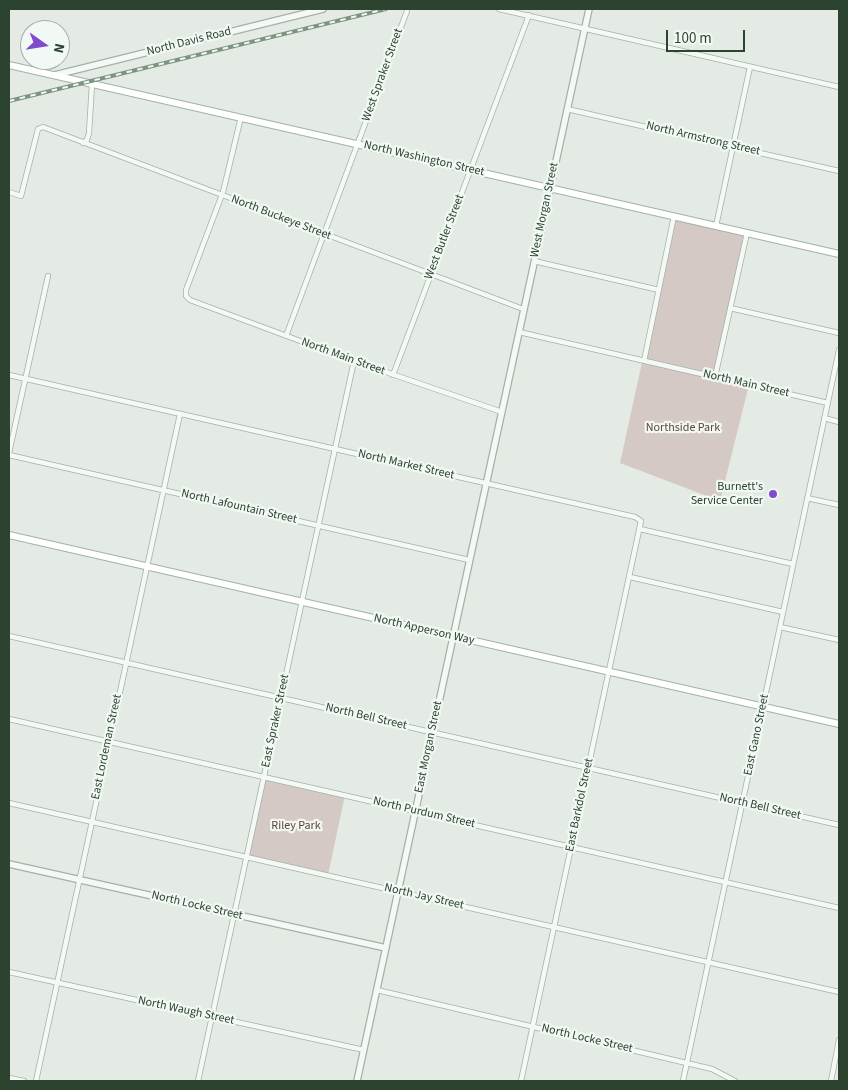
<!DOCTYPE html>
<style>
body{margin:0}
#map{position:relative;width:848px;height:1090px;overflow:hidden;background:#e3ebe4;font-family:"Source Sans 3",sans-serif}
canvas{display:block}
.frame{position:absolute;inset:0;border:10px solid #2b432f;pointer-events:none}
.north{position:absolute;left:20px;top:20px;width:50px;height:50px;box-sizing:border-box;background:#f2f8f3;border:1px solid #a2b0a5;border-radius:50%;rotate:103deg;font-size:14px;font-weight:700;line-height:20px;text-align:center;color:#2b432f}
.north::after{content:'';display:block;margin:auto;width:18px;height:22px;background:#7f4acd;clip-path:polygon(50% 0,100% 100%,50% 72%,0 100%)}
.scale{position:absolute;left:666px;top:30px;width:79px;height:22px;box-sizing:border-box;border:2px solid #2b432f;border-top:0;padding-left:6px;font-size:15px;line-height:18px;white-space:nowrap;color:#2b432f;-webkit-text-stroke:4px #f2f8f3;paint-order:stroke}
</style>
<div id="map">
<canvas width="848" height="1090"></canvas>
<div class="frame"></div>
<div class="north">N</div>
<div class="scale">100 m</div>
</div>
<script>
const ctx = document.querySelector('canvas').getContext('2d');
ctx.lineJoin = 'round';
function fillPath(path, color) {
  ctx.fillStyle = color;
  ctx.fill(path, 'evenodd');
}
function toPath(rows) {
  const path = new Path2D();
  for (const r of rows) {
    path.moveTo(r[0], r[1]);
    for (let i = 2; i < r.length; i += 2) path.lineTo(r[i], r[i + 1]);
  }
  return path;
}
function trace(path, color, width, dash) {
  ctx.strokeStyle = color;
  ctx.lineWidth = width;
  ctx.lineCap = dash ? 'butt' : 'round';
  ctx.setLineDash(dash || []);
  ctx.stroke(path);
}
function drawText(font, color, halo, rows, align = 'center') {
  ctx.font = font + ' "Source Sans 3",sans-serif';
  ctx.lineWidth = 4.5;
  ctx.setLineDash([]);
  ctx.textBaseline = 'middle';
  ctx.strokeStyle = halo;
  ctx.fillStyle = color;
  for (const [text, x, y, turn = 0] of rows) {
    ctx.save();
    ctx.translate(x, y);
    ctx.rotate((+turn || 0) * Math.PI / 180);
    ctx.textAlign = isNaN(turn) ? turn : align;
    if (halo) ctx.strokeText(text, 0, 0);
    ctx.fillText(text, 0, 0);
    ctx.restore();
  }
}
const green = toPath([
 [674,216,747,233,715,376,749,385,720,501,620,463],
 [264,777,345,795,328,875,246,857]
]);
const minor = toPath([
 [499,9,839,87],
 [567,109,839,171],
 [241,117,223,192,186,290,186,296,190,300,354,361,502,412],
 [83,143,87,140,89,133,92,84],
 [9,192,21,196,38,129,43,127,523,309],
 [716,226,750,67],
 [534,261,659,290],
 [730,308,839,333],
 [519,332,828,403],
 [286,336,407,11],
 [644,361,674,216],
 [9,375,635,517,641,521,521,1081],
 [393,375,529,15],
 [715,377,747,233],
 [824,418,839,422],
 [9,453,48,276],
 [9,455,469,560],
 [807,498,839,505],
 [640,529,793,564],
 [630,577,783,612],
 [780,627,839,640],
 [9,636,839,825],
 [9,719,839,908],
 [9,803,839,992],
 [9,972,364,1050],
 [377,990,712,1069,735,1081],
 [9,1078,24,1081],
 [36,1081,180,414],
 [198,1081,354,361],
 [683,1081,839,350],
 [831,1081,839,1040]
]);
const tertiary = toPath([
 [55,75,323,9],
 [9,864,386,948],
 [357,1081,589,9]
]);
const secondary = toPath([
 [9,65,839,254],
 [9,535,839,724]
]);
const rail = toPath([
 [9,101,386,9]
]);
const markers = [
 [773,494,5,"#7f4acd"]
];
const streetNames = [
 ["North Davis Road",189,42,-14],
 ["West Spraker Street",383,75,-70],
 ["North Armstrong Street",703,139,13],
 ["North Washington Street",424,159,13],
 ["West Morgan Street",545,210,-78],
 ["North Buckeye Street",281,218,21],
 ["West Butler Street",445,237,-69],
 ["North Main Street",343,357,20],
 ["North Main Street",746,384,13],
 ["North Market Street",406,465,13],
 ["North Lafountain Street",239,507,13],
 ["North Apperson Way",424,630,13],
 ["North Bell Street",366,717,13],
 ["East Spraker Street",276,721,-78],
 ["East Gano Street",757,735,-78],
 ["East Lordeman Street",107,747,-78],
 ["East Morgan Street",429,747,-78],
 ["East Barkdol Street",580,805,-78],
 ["North Bell Street",760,807,13],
 ["North Purdum Street",424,813,13],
 ["North Jay Street",424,897,13],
 ["North Locke Street",197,906,13],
 ["North Waugh Street",186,1011,12],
 ["North Locke Street",587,1039,13]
];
const parkNames = [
 ["Northside Park",683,428],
 ["Riley Park",296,826]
];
const poiNames = [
 ["Burnett's",763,487],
 ["Service Center",763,501]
];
fillPath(green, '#d4c9c4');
trace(minor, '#a4b2a6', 6);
trace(tertiary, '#a4b2a6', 8);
trace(secondary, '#a4b2a6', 8);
trace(minor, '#f5f9f6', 4.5);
trace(tertiary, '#f5f9f6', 5.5);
trace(secondary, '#fff', 6);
trace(rail, '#7c9480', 4);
trace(rail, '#f2f8f3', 2, [5.5]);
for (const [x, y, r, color] of markers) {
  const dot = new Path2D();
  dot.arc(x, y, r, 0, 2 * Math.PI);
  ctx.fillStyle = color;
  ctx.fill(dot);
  trace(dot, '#f2f8f3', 2);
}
drawText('12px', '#2b432f', '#f2f8f3', streetNames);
drawText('12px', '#5e4638', '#f2f8f3', parkNames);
drawText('12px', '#2b432f', '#f2f8f3', poiNames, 'right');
</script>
